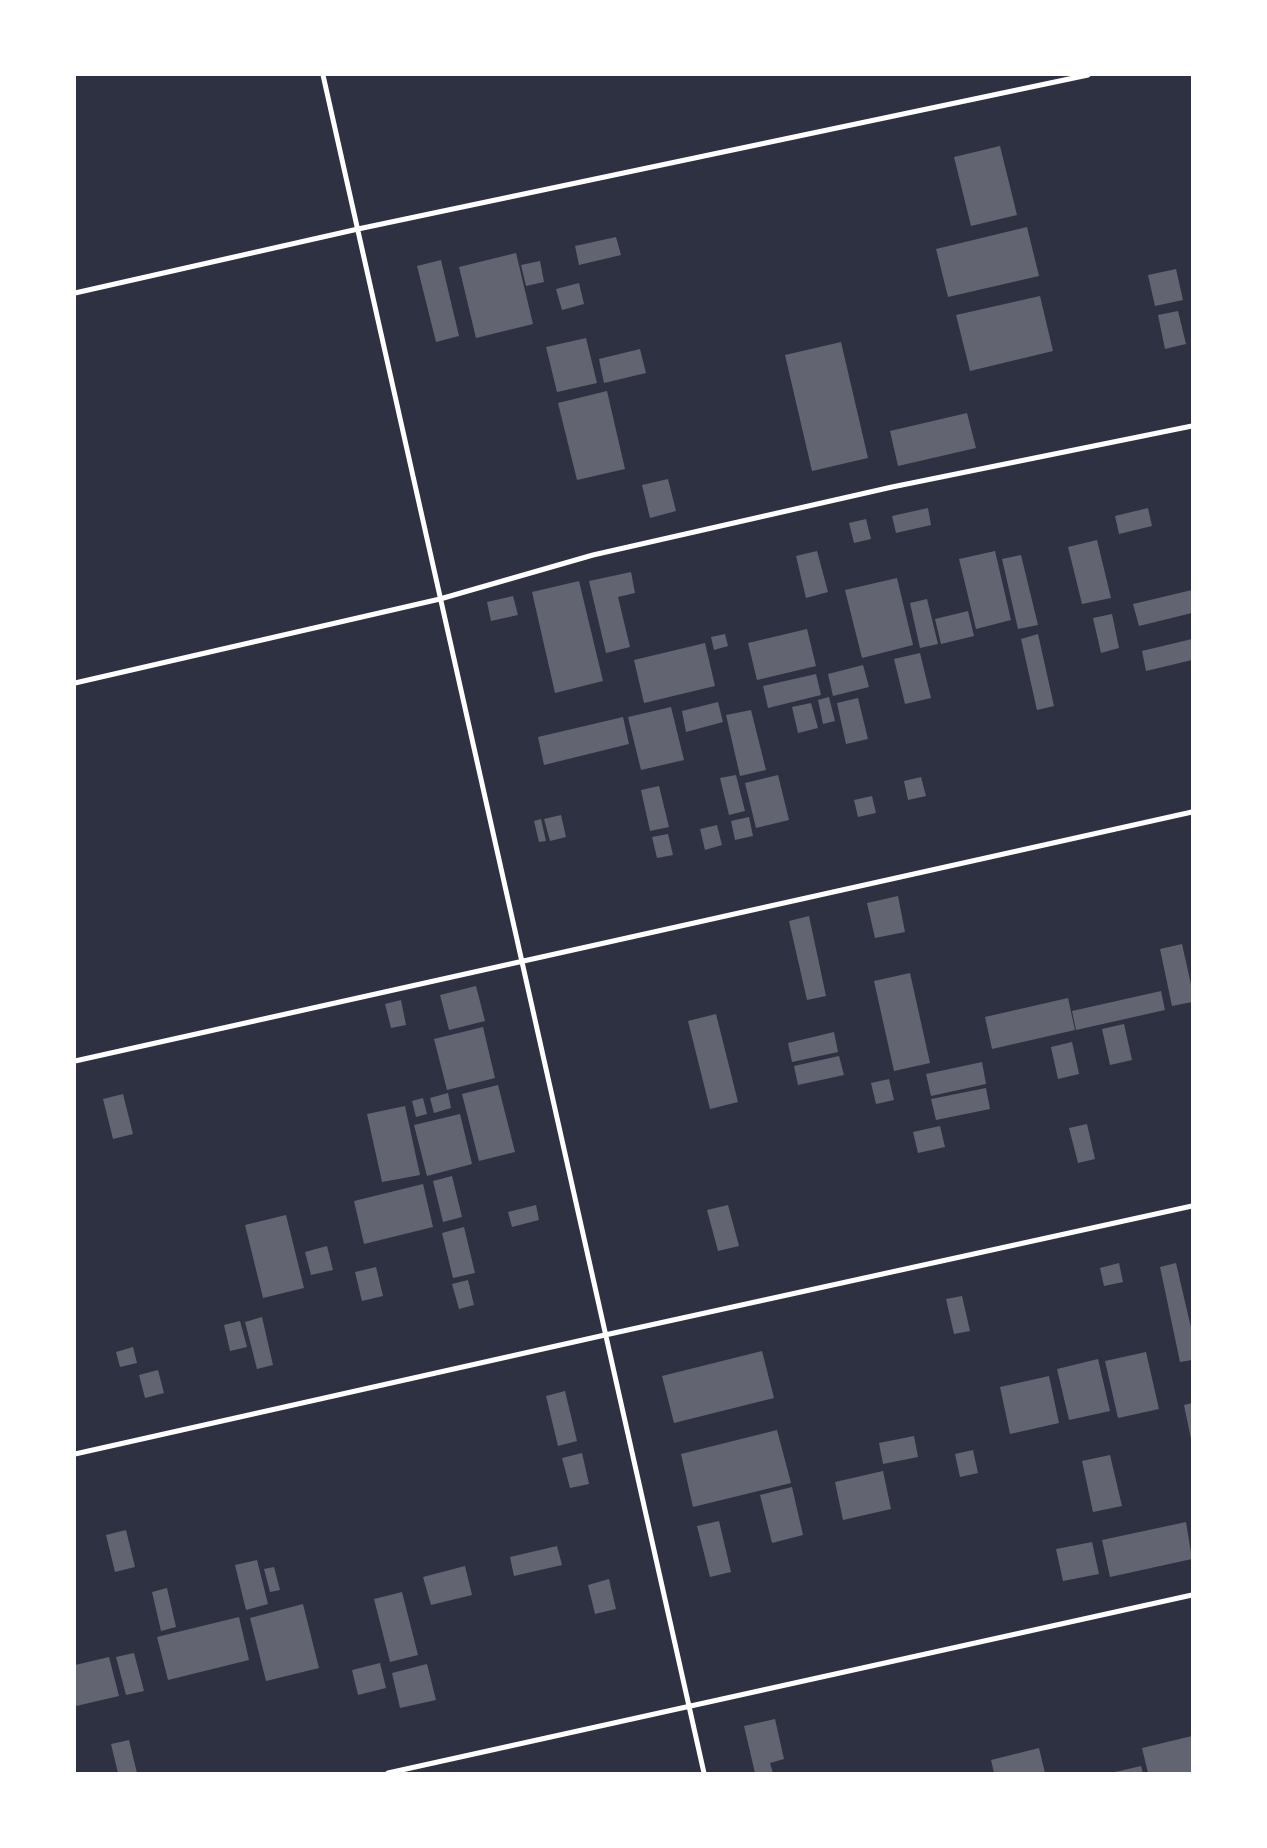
<!DOCTYPE html>
<style>
body{margin:0}
#map{position:relative;width:1267px;height:1848px;overflow:hidden;background:#2d3142;font-family:Inter,sans-serif}
canvas{display:block}
.frame{position:absolute;inset:0;border:76px solid #fff;pointer-events:none}
</style>
<div id="map">
<canvas width="1267" height="1848"></canvas>
<div class="frame"></div>
</div>
<script>
const ctx = document.querySelector('canvas').getContext('2d');
ctx.lineJoin = 'round';
function fillPath(path, color) {
  ctx.fillStyle = color;
  ctx.fill(path, 'evenodd');
}
function toPath(rows) {
  const path = new Path2D();
  for (const r of rows) {
    path.moveTo(r[0], r[1]);
    for (let i = 2; i < r.length; i += 2) path.lineTo(r[i], r[i + 1]);
  }
  return path;
}
function trace(path, color, width, dash) {
  ctx.strokeStyle = color;
  ctx.lineWidth = width;
  ctx.lineCap = dash ? 'butt' : 'round';
  ctx.setLineDash(dash || []);
  ctx.stroke(path);
}
const building = toPath([
 [1000,146,1017,215,971,226,954,157],
 [1027,227,1039,276,948,297,936,249],
 [616,237,621,255,579,265,575,246],
 [516,253,533,324,476,338,459,267],
 [441,260,459,336,436,342,417,266],
 [540,261,544,282,526,286,521,265],
 [1176,269,1183,300,1155,306,1148,275],
 [579,283,584,304,562,310,556,289],
 [1040,296,1053,351,970,371,956,315],
 [1178,311,1186,344,1165,349,1158,315],
 [586,338,597,383,557,392,546,347],
 [841,342,868,458,812,471,785,355],
 [640,349,646,373,604,383,599,359],
 [607,391,625,469,577,480,558,403],
 [967,413,976,448,898,466,890,431],
 [668,479,676,511,650,518,642,485],
 [928,508,931,525,896,533,892,516],
 [1148,508,1152,526,1119,534,1115,516],
 [866,519,871,539,854,543,849,523],
 [1097,540,1111,598,1082,604,1068,547],
 [817,551,828,592,806,598,796,556],
 [995,551,1011,620,976,629,959,559],
 [1021,555,1038,625,1018,629,1002,559],
 [631,572,635,593,618,597,630,647,606,653,589,581],
 [897,578,913,645,862,658,845,590],
 [579,581,603,681,555,693,532,592],
 [1192,590,1192,613,1139,626,1133,604],
 [513,596,518,615,491,621,487,602],
 [927,599,938,644,920,648,910,603],
 [968,611,974,636,941,644,935,619],
 [1112,614,1119,648,1101,653,1093,618],
 [807,629,816,666,757,680,748,643],
 [725,634,728,646,714,650,711,637],
 [1038,634,1054,706,1037,710,1021,639],
 [1192,639,1192,660,1146,671,1142,651],
 [705,643,715,686,644,703,634,660],
 [920,653,931,698,905,704,894,659],
 [863,665,869,687,833,696,828,674],
 [816,674,821,695,768,708,763,686],
 [829,697,835,721,823,724,818,700],
 [858,698,868,739,846,744,837,703],
 [718,702,723,722,686,732,682,711],
 [811,703,818,728,798,733,792,707],
 [671,707,684,760,641,770,628,717],
 [751,710,766,770,740,776,726,715],
 [623,717,629,744,544,765,538,737],
 [736,775,745,811,729,815,720,778],
 [778,775,789,820,756,828,745,783],
 [921,777,926,796,908,800,904,781],
 [659,786,669,827,650,831,641,790],
 [872,796,876,813,858,817,854,800],
 [561,815,566,837,550,841,544,819],
 [749,817,753,836,735,840,731,821],
 [541,819,546,841,539,842,534,821],
 [717,825,722,845,705,850,700,829],
 [668,834,673,855,657,858,652,837],
 [898,896,905,932,875,938,867,903],
 [809,916,826,996,807,1000,789,921],
 [1182,944,1192,989,1192,1002,1172,1006,1160,949],
 [910,973,930,1063,894,1071,874,981],
 [476,986,485,1021,449,1030,440,995],
 [1161,991,1165,1010,1076,1030,1072,1011],
 [1068,998,1075,1030,992,1049,985,1017],
 [401,1000,406,1025,391,1028,385,1004],
 [716,1014,738,1102,710,1109,688,1021],
 [1124,1024,1132,1060,1110,1065,1102,1029],
 [483,1027,495,1078,447,1090,434,1039],
 [834,1032,838,1052,792,1062,788,1043],
 [1072,1042,1079,1074,1058,1079,1051,1047],
 [839,1056,844,1075,798,1085,794,1066],
 [982,1062,986,1084,931,1096,926,1074],
 [889,1079,894,1100,876,1104,871,1083],
 [498,1085,515,1152,479,1161,462,1094],
 [986,1088,990,1109,936,1120,931,1099],
 [448,1093,451,1108,434,1113,430,1098],
 [123,1094,133,1134,113,1139,103,1099],
 [423,1098,427,1114,416,1117,412,1101],
 [405,1106,420,1175,382,1182,367,1114],
 [460,1114,472,1164,427,1176,414,1125],
 [1087,1124,1095,1159,1078,1163,1069,1128],
 [940,1126,945,1147,918,1153,913,1132],
 [452,1176,462,1217,443,1222,433,1181],
 [423,1184,433,1227,364,1244,354,1201],
 [536,1205,539,1220,512,1227,508,1212],
 [728,1205,739,1246,718,1251,707,1210],
 [286,1215,304,1288,263,1298,245,1225],
 [464,1227,475,1273,453,1278,442,1233],
 [327,1246,333,1270,311,1275,305,1252],
 [1119,1263,1123,1282,1104,1286,1100,1268],
 [1176,1263,1192,1332,1192,1360,1180,1362,1160,1267],
 [376,1267,383,1296,362,1301,355,1272],
 [468,1280,474,1305,459,1309,452,1284],
 [962,1296,970,1331,954,1334,946,1299],
 [262,1317,273,1365,257,1369,245,1322],
 [240,1321,247,1347,230,1351,224,1325],
 [133,1347,137,1363,120,1367,116,1352],
 [762,1351,774,1398,674,1423,662,1376],
 [1146,1352,1159,1409,1118,1418,1105,1361],
 [1098,1359,1110,1411,1069,1420,1057,1369],
 [158,1370,164,1393,145,1398,139,1375],
 [1049,1376,1059,1423,1010,1434,1000,1387],
 [565,1391,577,1441,558,1446,546,1396],
 [1192,1403,1192,1439,1191,1439,1184,1405],
 [777,1430,791,1483,693,1507,681,1454],
 [914,1436,918,1457,883,1464,879,1443],
 [973,1450,978,1473,960,1477,955,1454],
 [582,1453,589,1484,570,1488,562,1458],
 [1110,1455,1122,1506,1093,1512,1082,1461],
 [883,1471,891,1509,843,1520,835,1482],
 [792,1487,803,1535,772,1543,760,1495],
 [719,1521,731,1572,710,1577,697,1526],
 [1186,1522,1192,1559,1110,1577,1102,1540],
 [126,1530,135,1567,115,1572,106,1535],
 [1092,1542,1099,1574,1063,1581,1056,1549],
 [557,1546,562,1565,514,1576,510,1557],
 [257,1560,268,1604,246,1610,235,1565],
 [465,1566,472,1595,431,1605,423,1577],
 [274,1567,280,1590,270,1592,264,1569],
 [609,1579,616,1609,595,1614,588,1585],
 [167,1588,176,1627,161,1631,152,1592],
 [402,1592,418,1655,390,1662,374,1599],
 [303,1604,319,1668,266,1681,250,1618],
 [239,1617,249,1660,168,1680,157,1637],
 [134,1653,144,1691,126,1695,116,1657],
 [109,1657,119,1696,76,1706,75,1665],
 [380,1663,386,1688,358,1695,352,1670],
 [427,1664,436,1700,400,1708,392,1673],
 [775,1719,784,1759,770,1763,773,1773,755,1773,744,1726],
 [1192,1736,1192,1773,1148,1773,1142,1748],
 [129,1740,137,1773,118,1773,111,1744],
 [1039,1748,1045,1773,994,1773,991,1760],
 [1141,1766,1143,1773,1115,1773,1115,1772]
]);
const minor = toPath([
 [323,75,704,1773],
 [75,293,358,229,1088,75],
 [75,683,440,599,593,555,892,487,1192,426],
 [75,1061,1192,812],
 [75,1454,605,1335,1192,1206],
 [388,1773,1192,1595]
]);
fillPath(building, '#626471');
trace(minor, '#fff', 5);
</script>
